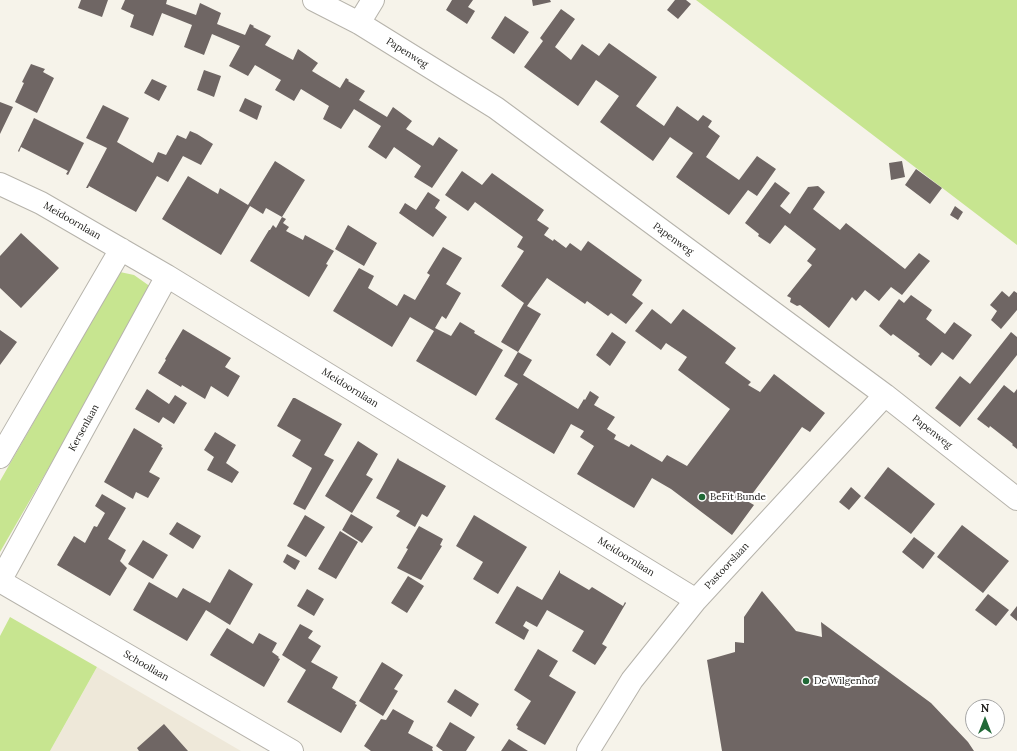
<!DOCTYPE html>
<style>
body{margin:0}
#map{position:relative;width:1017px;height:751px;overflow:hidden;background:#f6f3ea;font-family:Lora,serif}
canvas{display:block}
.north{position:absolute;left:965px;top:699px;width:40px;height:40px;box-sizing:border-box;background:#fff;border:1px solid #a6a6a5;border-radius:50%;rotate:0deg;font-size:11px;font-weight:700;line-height:16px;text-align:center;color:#21201d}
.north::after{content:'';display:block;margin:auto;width:14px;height:18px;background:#206836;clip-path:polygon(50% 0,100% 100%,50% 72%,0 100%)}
</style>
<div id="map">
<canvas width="1017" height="751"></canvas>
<div class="north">N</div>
</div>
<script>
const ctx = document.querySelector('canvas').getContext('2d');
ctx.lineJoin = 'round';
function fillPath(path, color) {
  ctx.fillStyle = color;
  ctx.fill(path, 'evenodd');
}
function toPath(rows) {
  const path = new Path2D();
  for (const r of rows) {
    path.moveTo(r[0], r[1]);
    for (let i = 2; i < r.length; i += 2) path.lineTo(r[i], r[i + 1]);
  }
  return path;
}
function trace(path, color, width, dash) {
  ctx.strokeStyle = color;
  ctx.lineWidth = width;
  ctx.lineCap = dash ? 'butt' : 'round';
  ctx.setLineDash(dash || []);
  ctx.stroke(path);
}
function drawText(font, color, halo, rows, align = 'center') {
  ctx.font = font + ' Lora,serif';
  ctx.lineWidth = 4;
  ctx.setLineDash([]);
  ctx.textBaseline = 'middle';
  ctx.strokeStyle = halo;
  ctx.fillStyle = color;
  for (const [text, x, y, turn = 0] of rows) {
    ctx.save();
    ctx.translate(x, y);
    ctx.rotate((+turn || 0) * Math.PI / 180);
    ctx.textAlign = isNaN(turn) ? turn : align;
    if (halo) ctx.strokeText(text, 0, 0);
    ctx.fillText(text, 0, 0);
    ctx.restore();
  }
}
const built = toPath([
 [97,667,241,751,50,751]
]);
const green = toPath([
 [696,0,1017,0,1017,245],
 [120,272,134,275,151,287,133,322,0,552,0,481],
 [10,617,97,667,50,751,0,751,0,636]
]);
const building = toPath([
 [81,0,108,0,102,17,78,8],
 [125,0,167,0,166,4,196,15,200,3,221,13,217,24,245,35,250,24,254,26,253,27,271,36,265,45,293,60,298,49,318,63,312,71,340,88,346,78,349,80,348,81,365,91,359,100,387,117,393,107,412,121,406,129,433,146,439,137,458,150,432,188,414,177,421,166,394,147,386,159,368,147,381,126,354,109,341,129,323,119,329,106,301,89,294,101,275,90,281,80,255,65,248,76,229,66,240,46,212,34,204,55,184,47,192,25,162,13,153,36,130,27,134,15,121,9],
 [452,0,473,0,468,7,475,11,467,24,446,10],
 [532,0,550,0,551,2,533,6],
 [675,0,686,0,691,4,678,19,667,10],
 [561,9,575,19,555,47,571,60,582,44,599,56,609,43,657,77,636,106,664,126,677,106,698,121,703,115,712,121,708,127,720,136,706,157,739,180,757,156,776,169,757,196,748,190,729,215,676,177,693,153,670,137,653,161,600,122,619,96,596,80,578,106,524,67,543,41,540,38],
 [505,16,529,32,514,54,491,38],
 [31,64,45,69,43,72,54,78,37,113,15,102,24,83,22,82],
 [204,70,221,76,214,97,197,90],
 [152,79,167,86,159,101,144,93],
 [245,98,262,106,257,120,239,111],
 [0,102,13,107,0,134],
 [103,105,129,118,117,142,153,163,158,152,166,155,177,135,186,139,190,131,197,134,213,144,201,165,183,156,168,182,157,176,136,212,89,186,88,188,86,188,107,148,86,138],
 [34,118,84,143,68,175,66,174,68,171,21,147,19,152,18,151],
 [275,161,305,180,282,217,266,208,263,214,250,206,221,255,162,219,188,176,218,194,220,188,248,205],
 [902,161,905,177,891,180,889,163],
 [916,169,942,188,930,204,905,185],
 [462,171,482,185,492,173,544,210,537,220,549,228,544,235,553,241,554,239,566,248,570,243,581,251,588,241,642,280,632,295,643,303,626,324,611,313,608,316,587,301,585,304,547,278,527,306,541,314,518,352,532,360,523,375,578,409,584,399,585,400,590,391,599,397,594,405,615,417,607,429,616,435,614,439,629,447,631,444,662,462,667,455,687,466,730,409,678,370,687,357,666,343,661,350,635,331,652,309,671,324,683,309,736,348,725,363,751,382,748,385,760,392,774,374,825,413,810,432,802,427,747,501,754,505,732,535,671,489,652,478,634,508,577,474,594,446,580,437,584,431,571,424,554,454,495,419,518,384,504,376,518,352,501,342,524,303,501,286,524,251,517,247,523,237,475,202,468,211,445,195],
 [775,182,790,193,780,206,790,214,808,187,818,186,825,192,813,209,840,230,846,223,905,269,919,253,930,261,902,295,891,287,879,301,865,290,856,301,852,297,829,328,800,305,797,306,790,302,791,298,787,296,812,265,807,261,816,249,785,225,770,244,758,236,759,234,745,223],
 [428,192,440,200,435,208,447,217,433,237,399,213,405,203,416,210],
 [955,206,963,212,958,220,950,215],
 [282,217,286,219,283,223,289,227,286,231,303,240,305,235,334,251,326,264,328,265,309,297,250,261,269,230,270,230,273,225,276,228],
 [348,225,377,243,364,266,335,249],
 [21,233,59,268,21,308,0,288,0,256],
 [443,247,462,258,446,284,461,293,446,319,442,316,435,328,451,336,460,322,475,331,474,333,503,350,476,396,416,361,434,331,410,317,392,347,333,311,359,268,374,276,368,288,397,306,404,294,415,300,430,275,427,273],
 [1002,291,1009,297,1014,291,1017,293,1017,310,1001,329,991,320,997,311,990,305],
 [911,295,932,310,926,319,945,334,954,322,972,335,953,360,942,352,931,366,918,356,920,354,893,334,891,336,879,326,899,299,904,303],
 [183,329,231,358,225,367,240,376,228,397,211,386,205,399,182,385,181,387,158,373,166,360,165,359],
 [0,330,17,342,0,365],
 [612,332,626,342,610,366,596,355],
 [1011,332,1017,337,1017,355,960,427,935,408,960,376,970,384],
 [1004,385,1014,393,1017,389,1017,449,1012,445,1013,444,990,426,989,428,977,419],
 [147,389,169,404,175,395,187,403,174,424,163,417,159,423,135,409],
 [293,398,295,398,342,424,324,455,334,460,305,510,293,504,312,468,292,456,301,440,277,426],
 [134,428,162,445,161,447,163,448,149,472,160,478,148,498,136,492,133,499,104,482],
 [215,432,236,445,226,463,239,472,232,483,207,470,214,457,204,450],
 [358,441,378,454,366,475,373,479,352,513,325,496],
 [398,458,399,460,446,486,428,516,427,517,422,514,415,527,396,516,400,511,376,498],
 [888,467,935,504,911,534,864,498],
 [851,487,861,496,849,510,839,502],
 [102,494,126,508,108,539,126,550,120,561,127,568,110,596,57,565,74,536,85,543,94,526,97,527,105,513,95,506],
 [351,514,373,527,362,543,342,530],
 [305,515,325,527,306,557,287,546],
 [474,515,527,547,498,594,473,579,483,562,456,546],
 [177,522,201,536,193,549,169,534],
 [962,525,1009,561,983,593,937,557],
 [419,526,443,539,440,545,442,546,421,580,397,568,408,549,406,548],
 [340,531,358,542,336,579,318,569],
 [914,537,935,553,923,569,902,552],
 [143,540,168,555,153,579,128,564],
 [287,554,300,561,295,570,283,562],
 [229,569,253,584,230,625,206,610,187,641,133,610,149,582,177,598,183,588,210,603],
 [560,570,560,573,589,590,592,587,623,606,625,602,626,603,602,644,607,647,595,665,572,651,584,631,547,610,537,627,526,621,523,626,529,630,524,640,495,623,517,586,542,600],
 [408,576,424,586,407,613,391,603],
 [307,589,324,599,314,616,297,606],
 [762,591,796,631,822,637,821,622,931,703,968,742,974,751,722,751,707,660,735,652,735,642,744,643,744,617],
 [988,594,1009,610,996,626,975,610],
 [1017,606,1017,621,1010,615],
 [300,624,313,631,308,638,321,646,311,662,338,677,332,688,356,702,355,704,357,705,341,733,287,702,306,670,282,655],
 [227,628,253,644,259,633,277,643,272,652,279,657,278,658,280,659,264,687,210,655],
 [538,649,558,661,549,676,576,692,545,745,517,729,518,727,516,725,531,701,514,690],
 [382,662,403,675,394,689,398,691,383,716,359,701],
 [455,689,479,704,471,717,447,702],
 [393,709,414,721,408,733,433,747,432,749,433,751,371,751,364,746,381,719,386,720],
 [450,722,475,737,466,751,443,751,436,746],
 [164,724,188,751,139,751,137,748],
 [509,739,528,751,501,751]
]);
const street = toPath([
 [314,0,359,23,496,108,885,395,1017,499],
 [359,23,373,0],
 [0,184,41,203,167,276,696,600],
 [0,457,121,249],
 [0,581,167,276],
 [0,581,292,751],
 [588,751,632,680,696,600,885,395]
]);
const markers = [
 [702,497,4,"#206836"],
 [806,681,4,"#206836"]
];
const streetNames = [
 ["Papenweg",407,53,32],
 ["Meidoornlaan",72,221,30],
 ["Papenweg",673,239,36],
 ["Meidoornlaan",350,388,32],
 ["Kersenlaan",84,428,-61],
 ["Papenweg",932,432,38],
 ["Meidoornlaan",626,557,32],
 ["Pastoorslaan",727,566,-47],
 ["Schoollaan",146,666,30]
];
const poiNames = [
 ["BeFit Bunde",710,497],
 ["De Wilgenhof",814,681]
];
fillPath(built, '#eee8d9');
fillPath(green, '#c7e590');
fillPath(building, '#6f6664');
trace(street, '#b6b3ab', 24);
trace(street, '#fff', 22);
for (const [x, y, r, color] of markers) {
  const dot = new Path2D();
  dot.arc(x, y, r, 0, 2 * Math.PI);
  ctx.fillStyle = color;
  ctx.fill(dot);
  trace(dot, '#fff', 1.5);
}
drawText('10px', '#21201d', '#fff', streetNames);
drawText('10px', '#21201d', '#fff', poiNames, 'left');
</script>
